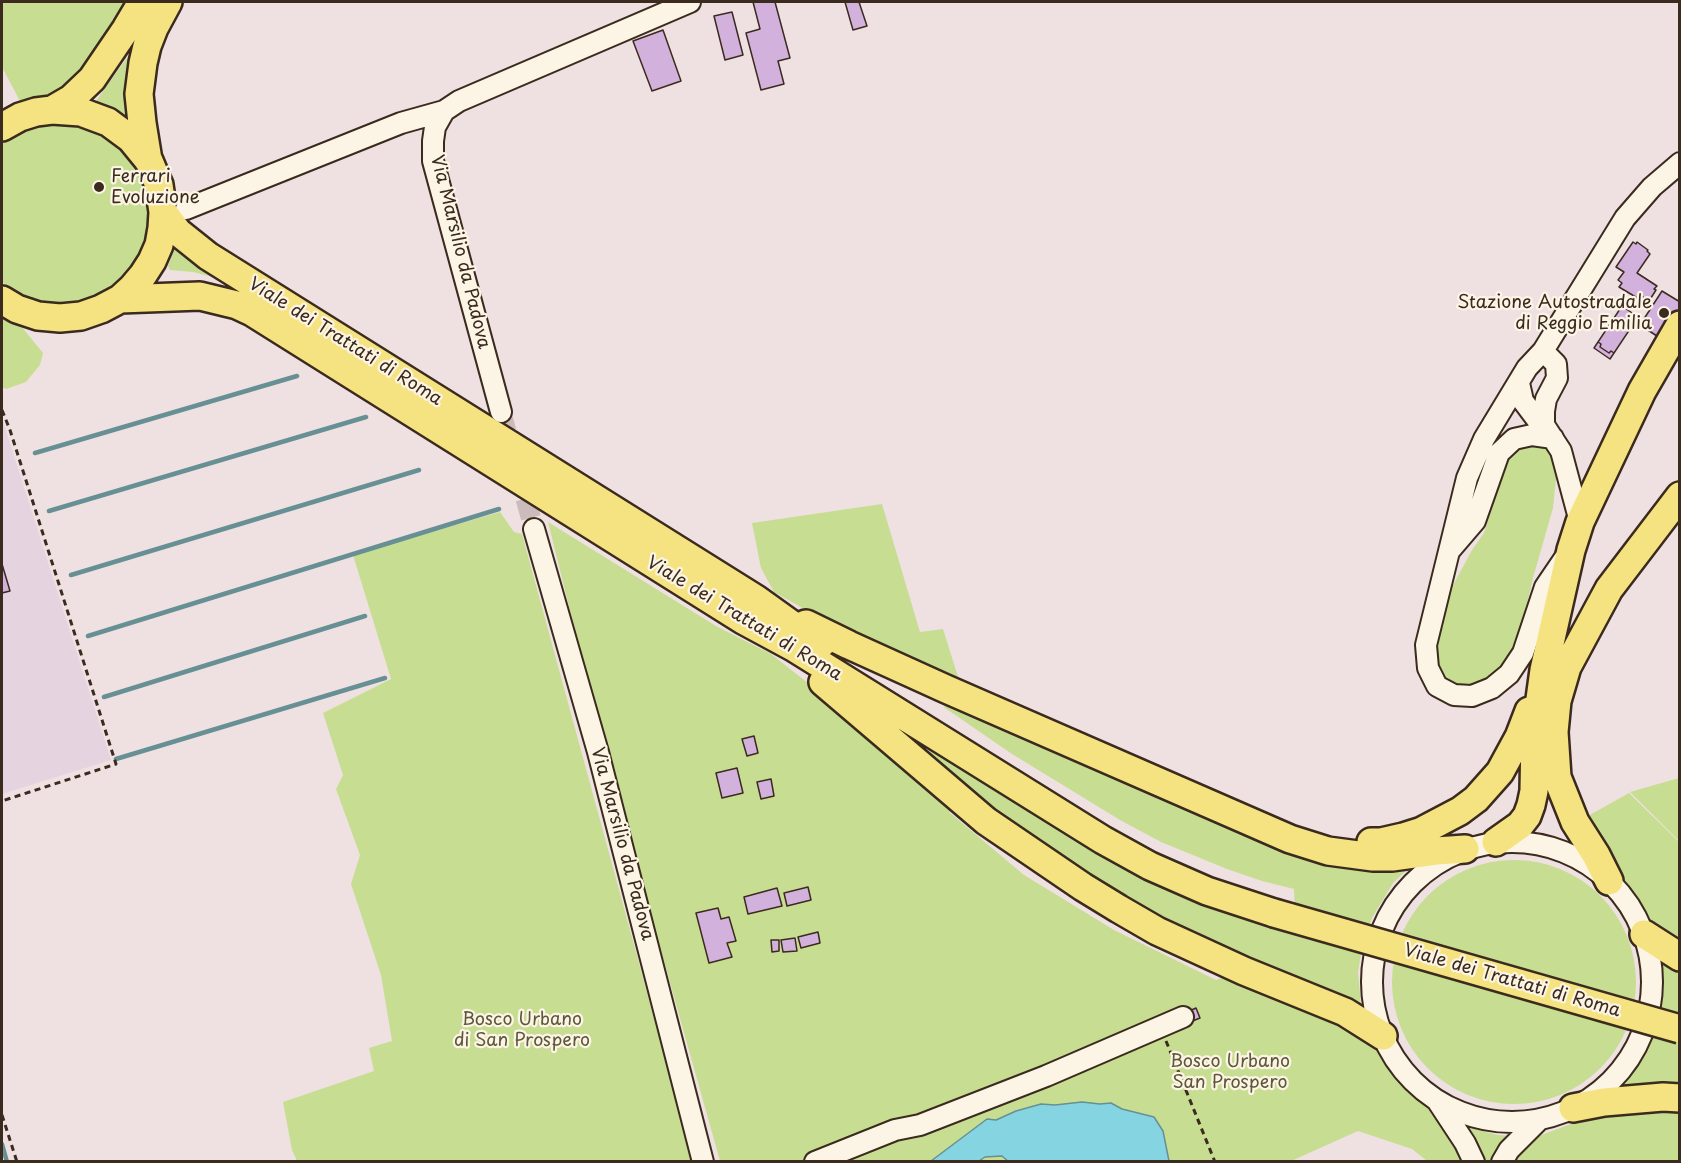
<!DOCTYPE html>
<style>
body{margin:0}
#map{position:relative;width:1681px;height:1163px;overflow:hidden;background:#efe1e2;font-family:"Playpen Sans",sans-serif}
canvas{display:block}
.frame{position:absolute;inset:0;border:3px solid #3b2a1e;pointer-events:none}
</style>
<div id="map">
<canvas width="1681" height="1163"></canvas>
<div class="frame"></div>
</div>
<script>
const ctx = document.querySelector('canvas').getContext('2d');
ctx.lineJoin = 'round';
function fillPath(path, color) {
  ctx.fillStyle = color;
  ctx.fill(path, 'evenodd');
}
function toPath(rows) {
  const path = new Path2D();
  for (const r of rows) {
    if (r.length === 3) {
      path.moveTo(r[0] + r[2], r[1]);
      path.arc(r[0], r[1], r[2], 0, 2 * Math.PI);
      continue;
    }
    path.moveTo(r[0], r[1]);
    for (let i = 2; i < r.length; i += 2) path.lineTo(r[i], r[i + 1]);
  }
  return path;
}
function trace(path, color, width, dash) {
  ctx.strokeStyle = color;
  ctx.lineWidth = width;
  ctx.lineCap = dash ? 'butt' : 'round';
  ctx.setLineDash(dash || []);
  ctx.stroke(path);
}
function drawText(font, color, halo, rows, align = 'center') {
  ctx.font = font + ' "Playpen Sans",sans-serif';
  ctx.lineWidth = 4.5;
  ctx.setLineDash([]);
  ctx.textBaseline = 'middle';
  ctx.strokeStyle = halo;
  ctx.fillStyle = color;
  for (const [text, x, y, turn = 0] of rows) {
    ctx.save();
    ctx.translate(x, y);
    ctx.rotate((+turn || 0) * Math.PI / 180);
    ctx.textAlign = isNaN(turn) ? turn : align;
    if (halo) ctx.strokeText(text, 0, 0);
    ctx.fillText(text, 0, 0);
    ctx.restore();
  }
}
const built = toPath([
 [2,418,111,760,2,794]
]);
const green = toPath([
 [2,2,124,2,109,30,73,82,51,96,21,103,2,67],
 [129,55,131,56,127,118,110,106,96,101],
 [50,123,68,123,85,127,102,134,116,144,129,156,139,171,145,187,149,204,149,222,146,239,139,256,129,270,117,283,102,293,86,299,69,303,51,303,33,299,17,293,2,282,2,144,16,134,33,127],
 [176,246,215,275,213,277,193,272,170,270,168,266],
 [2,317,21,326,43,353,40,365,26,382,6,389,2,387],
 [1542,441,1554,453,1557,469,1553,508,1533,578,1520,634,1512,656,1497,675,1478,683,1456,685,1442,676,1436,653,1444,602,1472,550,1484,533,1509,455,1519,443],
 [882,504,920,632,943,629,959,680,909,660,815,615,774,592,761,568,752,523],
 [500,512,514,532,522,534,693,1161,297,1161,292,1150,283,1102,374,1071,369,1048,392,1041,381,975,351,884,360,855,336,789,343,775,323,713,391,679,353,555],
 [548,522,716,626,771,654,808,683,956,811,949,812,1024,875,1114,930,1216,980,1229,975,1319,1010,1366,1037,1376,1048,1396,1079,1420,1101,1432,1108,1469,1161,1427,1161,1412,1149,1358,1131,1289,1162,720,1161,637,865,587,679],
 [942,701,1193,805,1414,863,1393,883,1372,918,1362,948,1358,972,1361,1006,1203,939,1124,897,996,815,944,770,927,749,940,750,1111,853,1295,910,1294,889,1262,881,1227,869,1161,842,1120,820,1012,754,945,708],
 [1679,778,1680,778,1679,841,1630,792],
 [1629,793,1679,842,1679,1092,1603,1096,1623,1076,1632,1064,1646,1037,1655,1008,1657,978,1656,962,1648,933,1642,918,1634,903,1613,878,1579,821],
 [1514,982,122],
 [1679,1107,1679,1161,1510,1162,1524,1146,1536,1137,1579,1121,1610,1111],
 [1462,1126,1498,1135,1513,1136,1494,1161,1484,1161]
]);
const water = toPath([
 [1082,1102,1100,1104,1111,1103,1122,1109,1154,1117,1163,1131,1169,1161,1009,1162,1002,1156,985,1157,979,1161,931,1161,987,1119,996,1120,1016,1111,1041,1104,1055,1105,1082,1102]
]);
const stream = toPath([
 [35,453,297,376],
 [49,511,366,417],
 [71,575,419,470],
 [88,636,499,509],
 [104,697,365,616],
 [116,759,385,678],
 [2,1144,7,1162]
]);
const building = toPath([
 [753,2,775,2,790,58,778,61,784,84,761,90,746,33,760,29,753,2],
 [845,2,859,2,867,26,853,30,845,2],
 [732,12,743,55,725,60,714,16,732,12],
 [663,30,681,81,652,91,633,41,663,30],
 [1633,242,1636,244,1637,242,1648,250,1647,251,1650,254,1637,273,1657,286,1654,289,1656,290,1649,301,1641,296,1639,299,1619,287,1622,283,1618,280,1624,272,1616,267,1633,242],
 [1662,291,1680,302,1680,351,1640,325,1662,291],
 [1622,306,1638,317,1614,353,1611,351,1609,353,1600,347,1601,344,1598,342,1622,306],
 [1598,342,1601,344,1600,347,1609,353,1611,351,1614,353,1610,359,1594,348,1598,342],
 [2,564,10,591,2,593,2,564],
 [754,736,758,753,747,756,742,739,754,736],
 [737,768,743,793,722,798,716,773,737,768],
 [771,779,774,796,761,799,757,782,771,779],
 [808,887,811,900,787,906,784,893,808,887],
 [777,888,782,906,748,914,744,897,777,888],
 [718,908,721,919,729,917,736,941,727,943,732,957,709,963,696,913,718,908],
 [818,932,820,943,801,948,798,937,818,932],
 [795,938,797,951,783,952,781,940,795,938],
 [771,940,779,940,779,951,772,952,771,940],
 [1196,1008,1200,1018,1190,1022,1185,1013,1196,1008]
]);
const minorTunnel = toPath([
 [501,412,534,529]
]);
const path = toPath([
 [2,410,10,430,116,764,2,801],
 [1166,1041,1215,1162],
 [2,1115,17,1162]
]);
const minor = toPath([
 [186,209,401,123,444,111],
 [1543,351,1556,364,1557,378,1546,399,1544,411,1544,425],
 [1519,383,1523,401,1538,421,1544,425,1561,451,1580,522],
 [501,412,433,161,433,141,435,127,444,111,459,101,690,2],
 [534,529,598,752,703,1162],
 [1451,549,1475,521,1499,453,1514,439,1532,435,1553,438],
 [1564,559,1545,587,1523,653,1509,674,1492,688,1472,696,1454,695,1437,686,1428,668,1426,645,1467,478,1484,439,1527,368,1543,351,1625,218,1652,187,1680,163],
 [1512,982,140],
 [1438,1102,1465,1143,1474,1162],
 [815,1162,895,1130,920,1125,1046,1076,1183,1017],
 [1502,1162,1509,1150,1540,1119]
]);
const highway = toPath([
 [52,110,71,99,92,79,126,29,142,2],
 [2,127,20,117,36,112,52,110,81,112,108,122,131,139,149,161,159,185,163,212,162,228,159,245,152,261,143,275,132,288,120,299,101,309,81,316,60,318,38,316,17,309,2,300],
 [148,160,142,123,139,94,143,63,147,46,154,28,168,2],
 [163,212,178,232,208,256,756,599,802,632,821,644],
 [120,299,200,296,237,305,252,312,743,620,793,647,1103,840,1150,866,1207,891,1274,913],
 [806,624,849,645,946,689,1290,839,1328,851,1373,857,1392,857,1436,851,1465,849],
 [823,682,986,821,1083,887,1119,909,1157,931,1244,971,1345,1012,1383,1036],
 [1371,842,1381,842,1403,837,1422,831,1460,811,1476,799,1500,772,1519,737,1529,711],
 [1496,842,1520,825,1527,816,1531,805,1534,791,1535,735,1544,670,1571,550,1580,522,1642,391,1680,325],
 [1609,881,1596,855,1575,822,1557,777,1554,732,1557,701,1567,667,1609,589,1680,496],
 [1644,934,1680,957],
 [1573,1108,1604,1102,1663,1097,1680,1098]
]);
const highwayBridge = toPath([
 [1274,913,1680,1029]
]);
const markers = [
 [99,187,6,"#3b2a1e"],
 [1664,313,6,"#3b2a1e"]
];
const poiNames = [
 ["Ferrari",111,177],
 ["Evoluzione",111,198],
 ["Stazione Autostradale",1652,303,"right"],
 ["di Reggio Emilia",1652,324,"right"]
];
const streetNames = [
 ["Via Marsilio da Padova",460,252,76],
 ["Viale dei Trattati di Roma",345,342,32],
 ["Viale dei Trattati di Roma",744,619,31],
 ["Via Marsilio da Padova",622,844,75],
 ["Viale dei Trattati di Roma",1512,981,16]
];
const parkNames = [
 ["Bosco Urbano",522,1020],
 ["di San Prospero",522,1041],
 ["Bosco Urbano",1230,1062],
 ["San Prospero",1230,1083]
];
fillPath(built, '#e6d3e0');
fillPath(green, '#c7dd92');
fillPath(water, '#85d4e2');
trace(water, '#679094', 1.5);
trace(stream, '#679094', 4.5);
fillPath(building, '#d2b1dc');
trace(building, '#3b2a1e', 1.5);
trace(minorTunnel, '#cbbcbb', 20, [20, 10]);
trace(minor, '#3b2a1e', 24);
trace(highway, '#3b2a1e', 32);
trace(path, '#3b2a1e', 3, [6, 4.5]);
trace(minor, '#fcf5e5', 20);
trace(highway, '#f5e381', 27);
trace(highwayBridge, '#3b2a1e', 32, []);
trace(highwayBridge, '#f5e381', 27);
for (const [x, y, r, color] of markers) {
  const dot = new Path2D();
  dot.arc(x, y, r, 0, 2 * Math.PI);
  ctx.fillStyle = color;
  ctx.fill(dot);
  trace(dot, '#fcf5e5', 2);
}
drawText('18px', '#3b2a1e', '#fcf5e5', poiNames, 'left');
drawText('18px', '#3b2a1e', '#fcf5e5', streetNames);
drawText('18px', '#5e573b', '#fcf5e5', parkNames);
</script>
